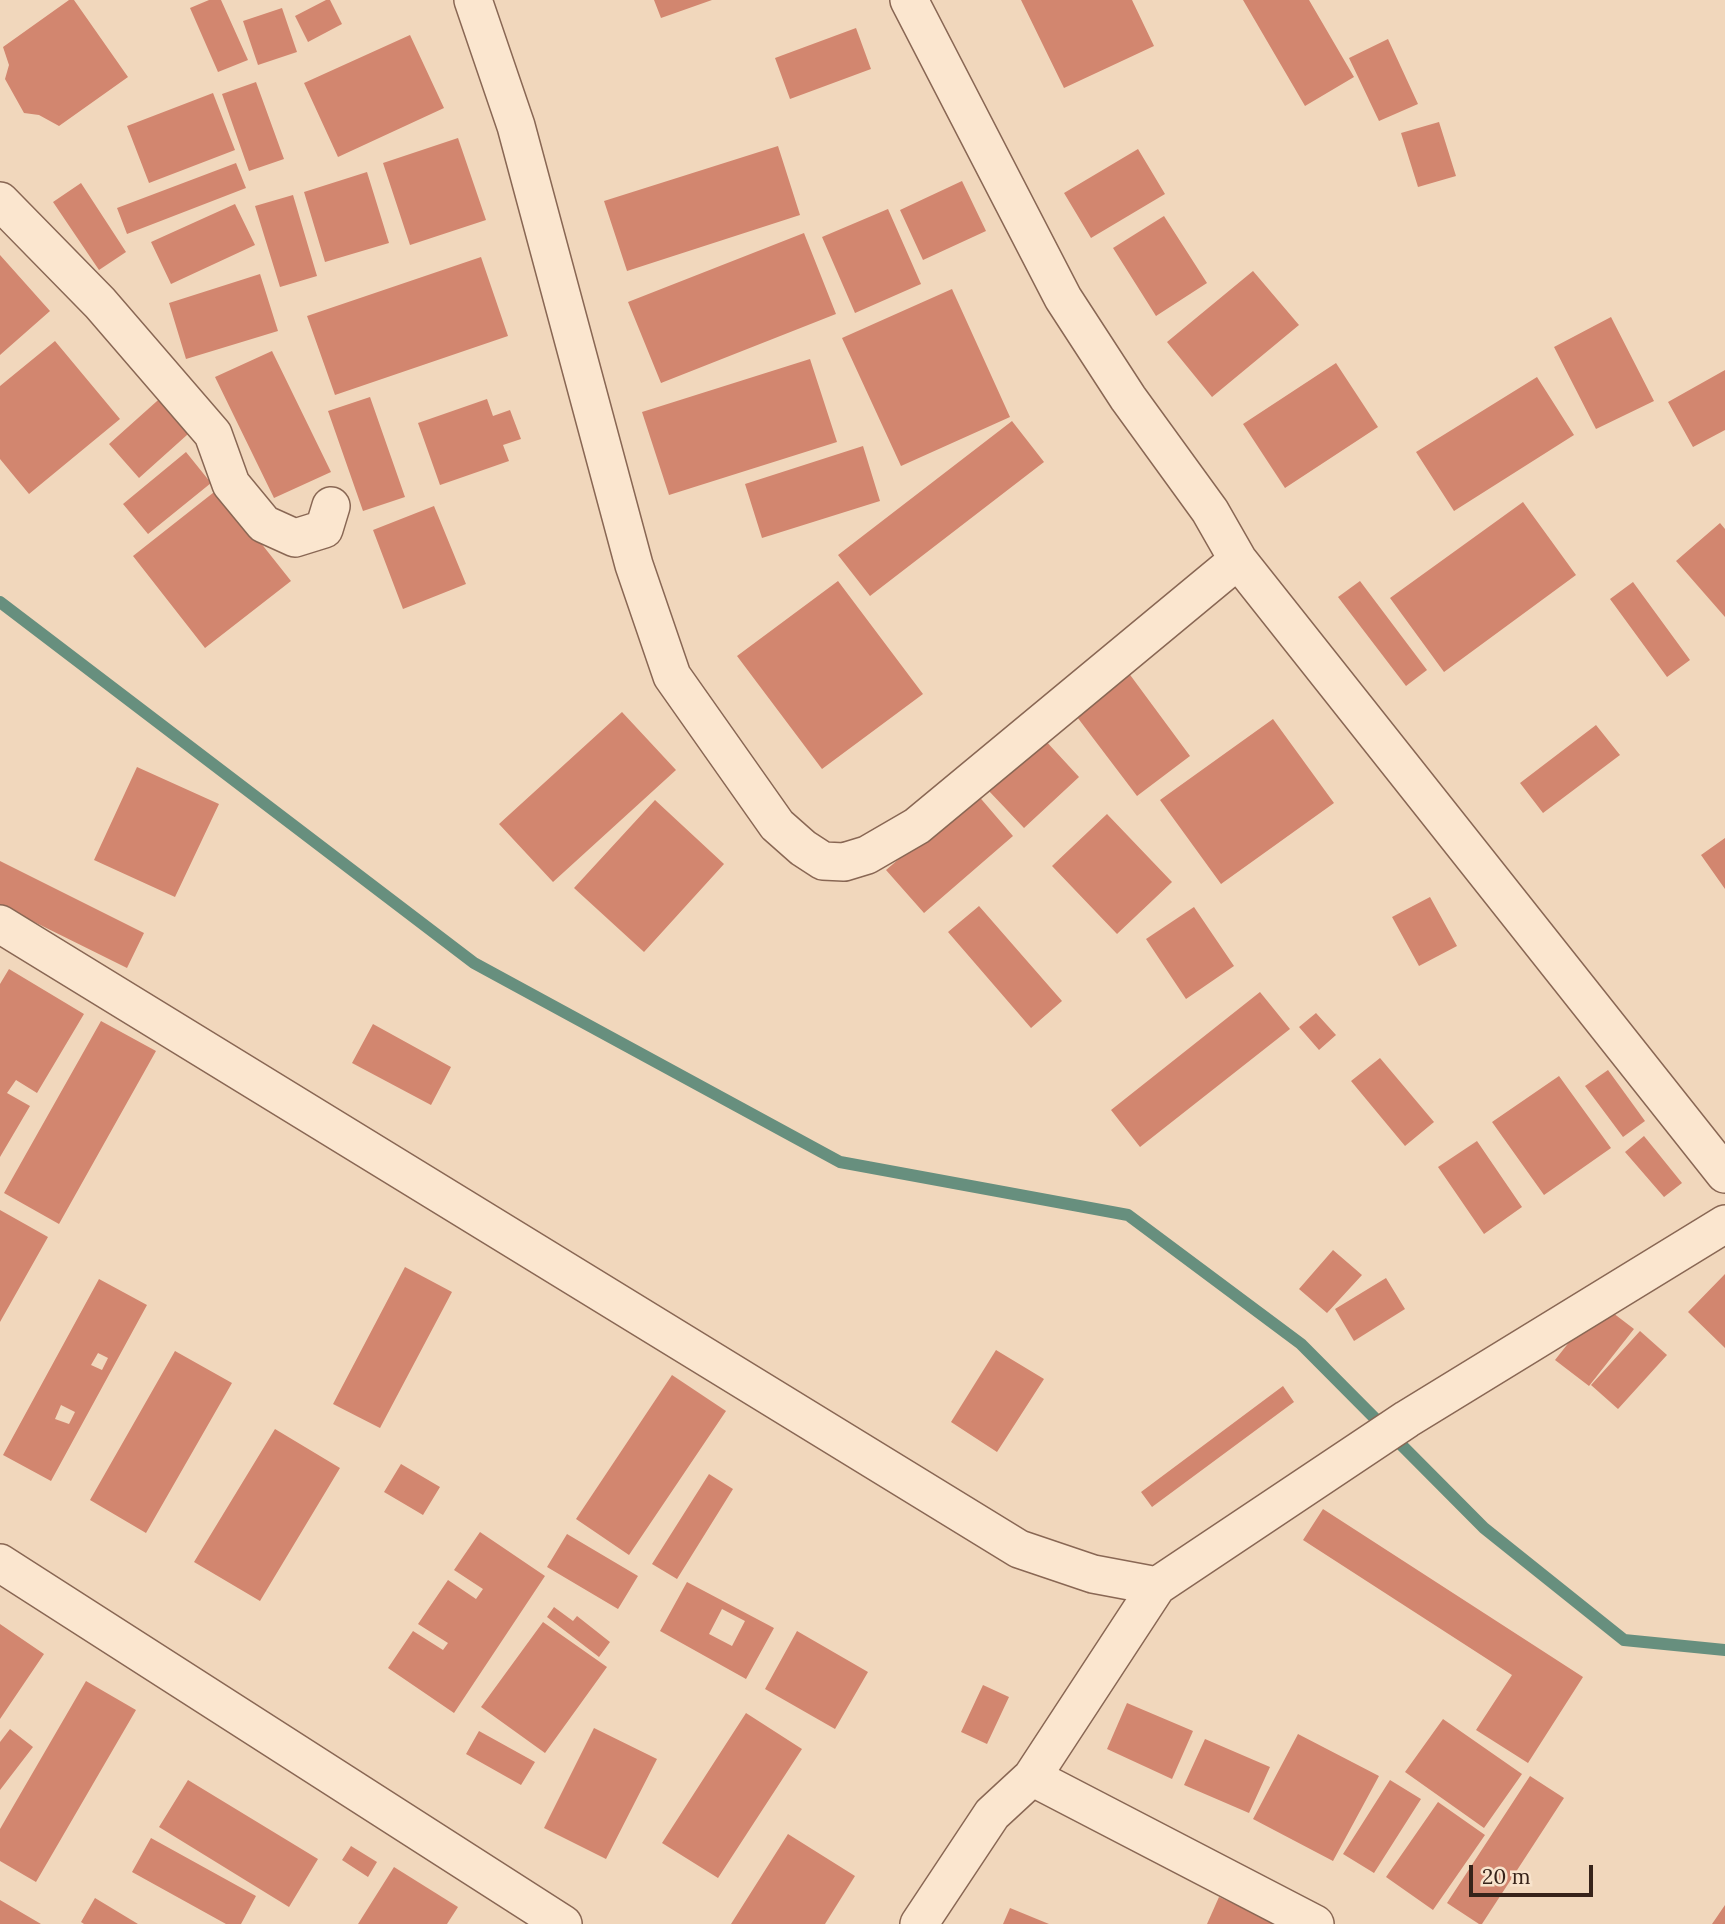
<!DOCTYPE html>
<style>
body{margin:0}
#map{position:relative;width:1725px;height:1924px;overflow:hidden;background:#f1d7bc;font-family:Lora,serif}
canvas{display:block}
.scale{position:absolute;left:1469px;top:1865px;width:124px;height:32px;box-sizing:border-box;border:4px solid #37231a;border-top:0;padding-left:9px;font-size:21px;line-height:24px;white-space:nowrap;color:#37231a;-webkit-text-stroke:5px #f8e3cc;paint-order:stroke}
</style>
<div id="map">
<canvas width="1725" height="1924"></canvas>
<div class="scale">20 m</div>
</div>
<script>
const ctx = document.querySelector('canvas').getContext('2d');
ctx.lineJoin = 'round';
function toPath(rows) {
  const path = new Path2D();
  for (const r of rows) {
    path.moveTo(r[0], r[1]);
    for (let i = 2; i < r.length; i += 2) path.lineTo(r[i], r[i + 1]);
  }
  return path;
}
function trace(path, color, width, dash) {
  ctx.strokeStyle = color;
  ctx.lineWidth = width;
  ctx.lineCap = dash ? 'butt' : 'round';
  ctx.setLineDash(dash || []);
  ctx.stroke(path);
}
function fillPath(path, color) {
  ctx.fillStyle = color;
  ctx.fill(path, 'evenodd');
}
const stream = toPath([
 [0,602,474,963,840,1162,1128,1215,1301,1344,1484,1528,1624,1640,1725,1650]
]);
const building = toPath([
 [69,0,74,0,128,77,59,126,39,115,24,113,5,79,9,65,3,47],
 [209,0,221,0,248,60,218,72,190,8],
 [326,0,330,0,342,24,308,42,295,16],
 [654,0,712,0,661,18],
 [1021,0,1132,0,1154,46,1064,88],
 [1243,0,1309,0,1354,77,1305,106],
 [282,8,297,52,258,65,243,21],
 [856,28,871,69,790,99,775,58],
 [410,35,444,108,338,157,304,83],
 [1388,39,1418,104,1379,121,1349,58],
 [256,82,284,159,249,171,222,94],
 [213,93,235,150,149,183,127,126],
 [1439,122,1456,176,1418,187,1401,133],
 [458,138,486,220,410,245,383,163],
 [778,146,800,215,627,271,604,201],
 [1138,149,1165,194,1091,238,1064,193],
 [236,163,246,188,127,234,117,208],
 [367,172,389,243,325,262,304,192],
 [962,181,986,231,923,260,900,210],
 [81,183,126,252,99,270,53,202],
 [293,195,317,276,280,287,255,206],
 [235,204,255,245,171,284,151,242],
 [888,209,921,284,855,313,822,237],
 [1164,216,1207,283,1156,316,1113,248],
 [804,233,836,314,661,383,628,302],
 [0,255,50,311,0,355],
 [481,257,508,336,335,395,307,316],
 [1253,271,1299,325,1212,397,1167,342],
 [260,274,278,331,186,359,169,303],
 [952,289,1010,417,901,466,842,338],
 [1611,317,1654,401,1596,429,1554,347],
 [55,341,120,419,29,494,0,459,0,386],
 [272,351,331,472,274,498,215,377],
 [810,359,837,442,669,495,642,412],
 [1336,363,1378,427,1285,488,1243,424],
 [1725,370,1725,430,1693,447,1668,402],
 [1537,377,1574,435,1454,511,1416,452],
 [166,393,197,426,139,478,109,444],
 [370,397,405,497,363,511,328,411],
 [487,399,493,416,510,410,521,439,503,445,509,461,440,485,418,423],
 [1012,421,1044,462,870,596,838,555],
 [863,446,880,501,762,538,745,484],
 [186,452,211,483,148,534,123,504],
 [218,489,291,581,205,648,133,556],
 [1523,502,1576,575,1444,672,1390,598],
 [434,506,466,584,403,609,373,530],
 [1720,523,1725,529,1725,617,1676,561],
 [838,581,923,694,822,769,737,656],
 [1360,581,1427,670,1406,686,1338,597],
 [1633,582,1690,660,1667,677,1610,599],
 [1125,668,1190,756,1137,796,1071,709],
 [622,712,676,770,553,882,499,824],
 [1273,719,1334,803,1221,884,1160,800],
 [1596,725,1620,755,1543,813,1520,783],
 [1044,739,1079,777,1024,828,988,790],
 [137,767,219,804,175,897,94,860],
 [976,793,1013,836,924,913,886,870],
 [655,800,724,864,644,952,574,888],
 [1107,814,1172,882,1117,934,1052,866],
 [1725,838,1725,889,1701,855],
 [0,861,144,933,127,968,0,905],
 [1430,897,1457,946,1419,966,1392,917],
 [979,906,1062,1001,1031,1028,948,932],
 [1194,907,1234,966,1186,999,1146,939],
 [9,969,84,1014,37,1093,16,1080,7,1093,30,1106,0,1157,0,984],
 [1260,992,1290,1029,1140,1147,1111,1110],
 [1316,1013,1336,1035,1319,1050,1299,1027],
 [101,1021,156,1051,59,1224,4,1193],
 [373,1024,451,1067,431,1105,352,1063],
 [1380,1058,1434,1122,1405,1146,1351,1081],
 [1608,1070,1645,1121,1623,1137,1585,1086],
 [1559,1076,1611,1148,1544,1195,1492,1122],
 [1644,1136,1682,1183,1664,1197,1625,1152],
 [1477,1141,1522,1207,1484,1234,1438,1167],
 [0,1210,48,1237,0,1322],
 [1333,1250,1362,1275,1327,1313,1299,1289],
 [405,1267,452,1292,380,1428,333,1404],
 [1725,1274,1725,1348,1688,1312],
 [1386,1278,1405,1309,1354,1341,1335,1309],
 [99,1279,147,1305,51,1481,3,1455],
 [98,1353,108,1358,102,1370,91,1365],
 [61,1405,75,1412,69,1424,55,1419],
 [1600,1303,1634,1329,1589,1386,1555,1360],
 [1640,1331,1667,1355,1618,1409,1591,1385],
 [996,1350,1044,1379,997,1452,951,1422],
 [175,1351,232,1383,146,1533,90,1500],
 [672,1375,726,1411,629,1555,576,1519],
 [1283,1386,1294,1402,1152,1507,1141,1492],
 [275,1429,340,1468,260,1601,194,1562],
 [401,1464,440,1487,423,1515,384,1492],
 [709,1474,733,1489,677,1579,652,1564],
 [1323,1509,1583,1677,1528,1763,1476,1730,1512,1675,1303,1540],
 [480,1532,545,1576,454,1713,388,1668,413,1631,443,1650,448,1643,418,1624,448,1580,476,1599,483,1589,454,1570],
 [567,1534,638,1576,618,1609,547,1567],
 [687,1582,774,1628,746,1679,660,1631],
 [722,1609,745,1621,732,1646,709,1634],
 [554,1607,573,1621,577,1616,610,1642,599,1657,547,1617],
 [543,1622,607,1667,545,1753,481,1707],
 [0,1624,44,1654,0,1719],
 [797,1631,868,1672,835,1729,765,1689],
 [86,1681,136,1710,36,1882,0,1861,0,1829],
 [983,1685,1009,1697,987,1744,961,1732],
 [1127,1703,1193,1731,1172,1779,1107,1749],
 [746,1713,802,1749,718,1878,662,1843],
 [1443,1719,1522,1774,1484,1828,1405,1772],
 [594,1728,657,1759,606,1859,544,1828],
 [10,1729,33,1747,0,1790,0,1742],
 [479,1731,535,1762,521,1785,466,1754],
 [1298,1734,1379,1776,1333,1861,1253,1819],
 [1205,1739,1270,1767,1249,1813,1184,1785],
 [1530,1776,1564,1798,1482,1924,1479,1924,1447,1903],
 [188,1780,318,1859,289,1907,159,1827],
 [1390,1780,1421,1799,1374,1873,1343,1854],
 [1438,1802,1485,1835,1433,1910,1386,1877],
 [788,1834,855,1876,825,1924,731,1924],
 [151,1838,256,1896,241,1924,226,1924,132,1872],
 [351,1846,377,1862,368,1877,342,1860],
 [394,1867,458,1907,447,1924,358,1924],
 [1219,1897,1280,1924,1207,1924],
 [95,1898,138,1924,84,1924,81,1922],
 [0,1900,41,1924,0,1924],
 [1725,1905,1725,1924,1712,1924],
 [1010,1908,1049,1924,1003,1924]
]);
const street = toPath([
 [473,0,516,126,634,565,672,676,777,825,803,848,823,861,844,862,867,855,917,826,1238,560],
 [909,0,1063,298,1128,398,1210,511,1238,560,1725,1174],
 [0,201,100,303,213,434,231,484,264,524,295,538,324,529,331,506],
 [0,924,1019,1549,1093,1574,1157,1586],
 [0,1563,563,1924],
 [1032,1777,1315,1924],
 [919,1924,992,1814,1032,1777,1157,1586,1407,1419,1725,1224]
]);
trace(stream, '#678f7e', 12);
fillPath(building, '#d2866f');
trace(street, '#896754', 40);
trace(street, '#fbe6cf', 37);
</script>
